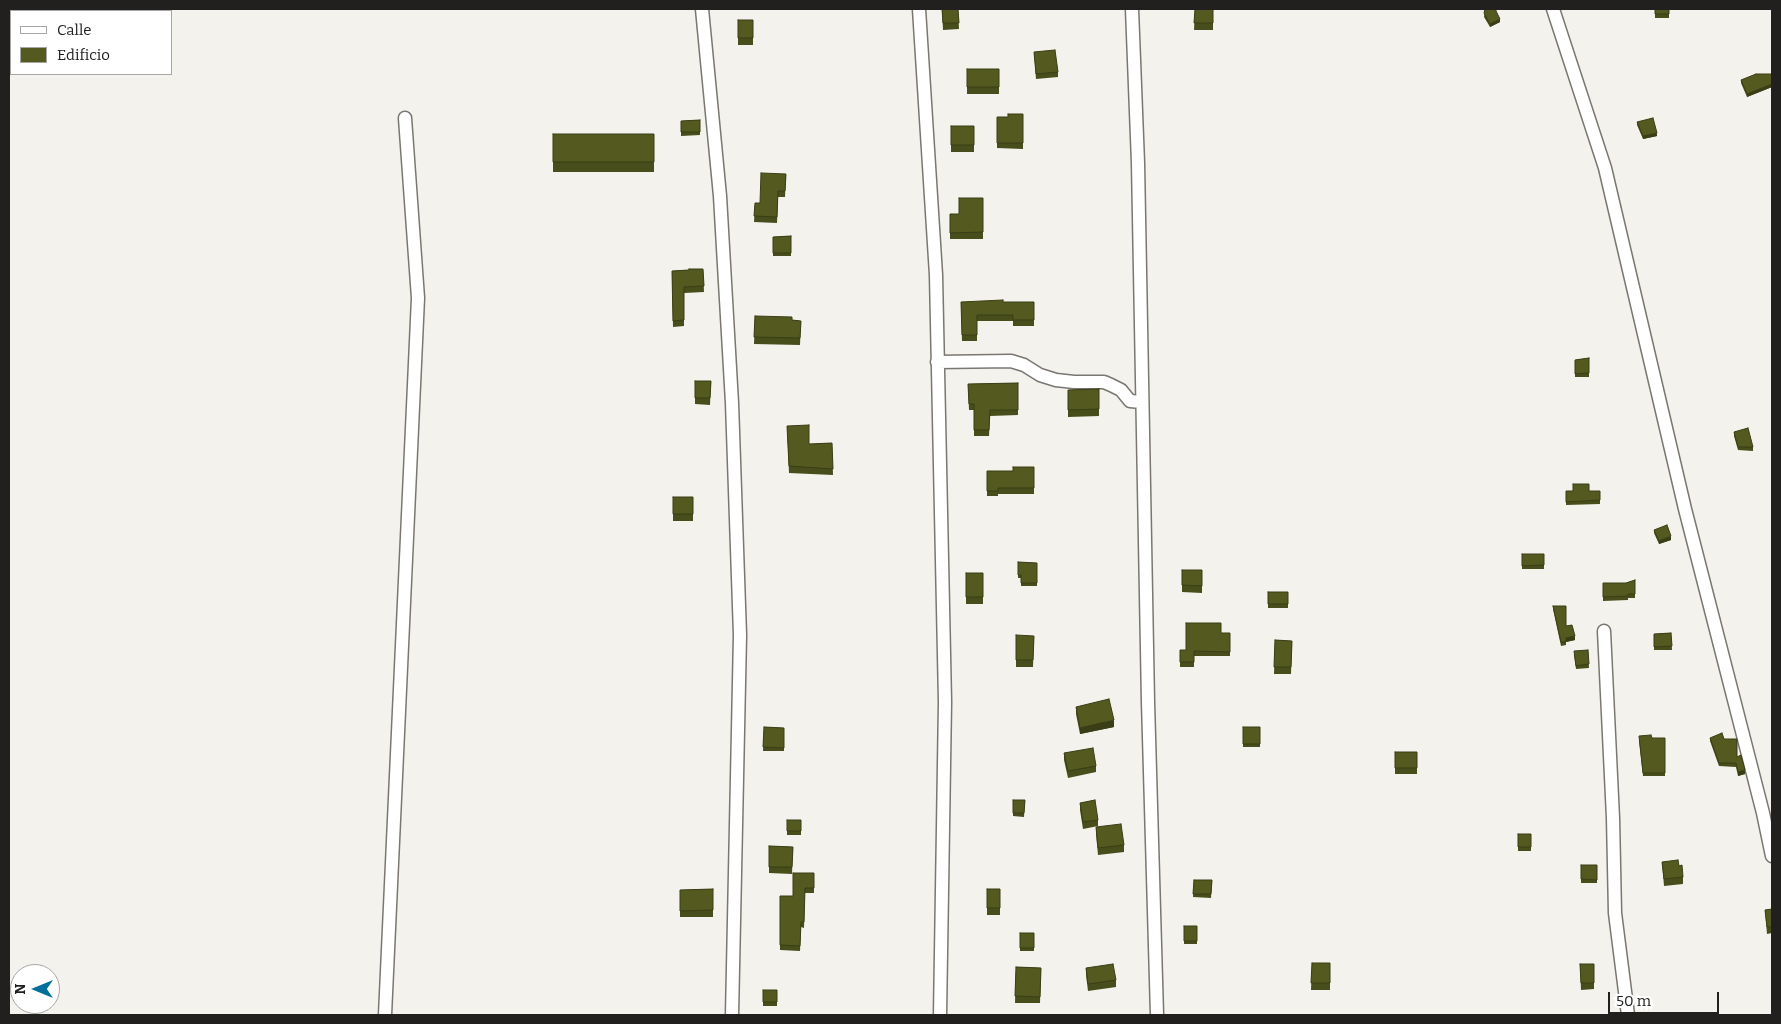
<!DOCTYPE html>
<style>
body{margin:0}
#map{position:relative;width:1781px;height:1024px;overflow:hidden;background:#f4f2ec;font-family:Bitter,serif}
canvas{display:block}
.frame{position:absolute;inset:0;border:10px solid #21201e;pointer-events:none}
.legend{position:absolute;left:10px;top:10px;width:162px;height:65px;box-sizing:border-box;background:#fff;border:1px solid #a6a6a5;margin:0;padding:6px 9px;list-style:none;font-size:15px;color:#21201e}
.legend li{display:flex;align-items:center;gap:10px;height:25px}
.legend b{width:25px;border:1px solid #a6a6a5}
.north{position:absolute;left:10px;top:964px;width:50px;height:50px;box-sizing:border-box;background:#fff;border:1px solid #a6a6a5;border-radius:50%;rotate:270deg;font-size:14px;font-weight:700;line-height:20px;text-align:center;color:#21201e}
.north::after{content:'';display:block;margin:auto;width:18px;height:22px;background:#006f9b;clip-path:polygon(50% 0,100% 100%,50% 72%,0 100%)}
.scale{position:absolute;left:1608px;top:992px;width:111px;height:22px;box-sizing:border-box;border:2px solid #21201e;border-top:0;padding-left:6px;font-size:15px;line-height:18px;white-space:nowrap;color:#21201e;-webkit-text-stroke:4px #fff;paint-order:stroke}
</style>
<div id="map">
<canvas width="1781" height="1024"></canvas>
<div class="frame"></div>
<ul class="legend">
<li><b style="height:6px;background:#fff"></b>Calle</li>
<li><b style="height:14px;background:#53591f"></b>Edificio</li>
</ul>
<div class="north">N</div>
<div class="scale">50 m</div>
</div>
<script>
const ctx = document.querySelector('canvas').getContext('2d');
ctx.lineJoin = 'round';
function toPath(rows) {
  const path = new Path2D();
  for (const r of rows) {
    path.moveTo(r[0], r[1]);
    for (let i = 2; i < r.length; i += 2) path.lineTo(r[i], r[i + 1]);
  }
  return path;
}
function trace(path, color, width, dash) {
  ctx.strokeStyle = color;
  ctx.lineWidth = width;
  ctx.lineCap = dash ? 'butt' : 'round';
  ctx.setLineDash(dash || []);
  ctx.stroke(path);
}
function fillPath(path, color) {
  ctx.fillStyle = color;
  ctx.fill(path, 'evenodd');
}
const street = toPath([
 [702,9,720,196,732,403,740,635,732,1015],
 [919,9,936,275,945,702,940,1015],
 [1132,9,1138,163,1148,702,1157,1015],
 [1553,9,1605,168,1685,509,1763,813,1772,856],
 [937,362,1011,361,1024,365,1040,375,1056,380,1074,382,1104,382,1111,385,1121,390,1130,401,1142,402],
 [1604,631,1613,818,1615,913,1628,1015],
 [385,1015,418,298,405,118]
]);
const wall = toPath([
 [942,9,958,9,959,29,943,30],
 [1195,9,1213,9,1213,30,1194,30],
 [1485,9,1496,11,1500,22,1490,27,1484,17],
 [1655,9,1669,9,1669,18,1655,18],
 [738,20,753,20,753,45,738,45],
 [1034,52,1058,72,1058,77,1036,79],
 [967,69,999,69,999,94,967,94],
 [1772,74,1772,87,1747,97,1741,83,1741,80],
 [1023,114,1023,149,997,148,997,143,1008,117],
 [700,120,700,135,681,136,681,121],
 [1637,122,1657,136,1643,139,1637,125],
 [951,126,974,126,974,152,951,152],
 [553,134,654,134,654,172,553,172],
 [786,174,785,197,778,197,777,223,754,222,755,203,760,203],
 [983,198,983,239,950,239,950,214,959,214],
 [791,236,791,256,773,256,773,237],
 [703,269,704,292,684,293,684,326,673,327,672,271,689,270],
 [961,302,1034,302,1034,326,1013,326,1013,321,977,321,977,341,962,341],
 [755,316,801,321,800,345,754,344],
 [1589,358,1589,377,1575,377,1575,360],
 [695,381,711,381,710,405,695,404],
 [1018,383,1018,415,990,416,989,436,974,436,974,410,969,410,968,384],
 [1099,389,1099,416,1068,417,1068,390],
 [787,426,809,444,832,443,833,475,789,473],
 [1734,432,1753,447,1753,451,1738,450,1734,436],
 [1034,467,1034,494,998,494,998,496,987,496,987,471,1013,471],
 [1566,491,1600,491,1600,504,1566,505],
 [673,497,693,497,693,521,673,521],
 [1654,530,1671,540,1659,544,1654,533],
 [1522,554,1544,554,1544,569,1522,569],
 [1018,562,1037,563,1037,586,1021,586,1021,578,1018,578],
 [1182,570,1202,570,1202,593,1182,592],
 [966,573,983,573,983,604,966,604],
 [1635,580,1635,598,1628,598,1628,600,1603,601,1603,583,1626,583],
 [1268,592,1288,592,1288,608,1268,608],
 [1553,606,1575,640,1566,642,1566,645,1561,646,1553,609],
 [1221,633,1230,633,1230,656,1194,656,1194,667,1180,667,1180,650,1186,650],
 [1671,633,1672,650,1654,650,1654,634],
 [1034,636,1033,667,1016,667,1016,660],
 [1275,640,1292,641,1291,674,1274,674],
 [1588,650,1589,668,1576,669,1574,654],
 [1076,707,1114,727,1080,734,1076,714],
 [764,727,784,728,784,751,763,751],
 [1243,727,1260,727,1260,747,1243,747],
 [1652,738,1665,738,1665,776,1643,776,1639,740],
 [1710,738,1724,739,1737,757,1745,774,1738,776,1736,767,1719,766,1710,741],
 [1395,752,1417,752,1417,774,1395,774],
 [1064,753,1096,766,1096,772,1068,778,1064,760],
 [1013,800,1025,800,1024,817,1013,816],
 [1080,803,1098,820,1098,826,1083,829,1080,810],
 [787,820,801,820,801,835,787,835],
 [1096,827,1124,845,1124,852,1098,855,1096,834],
 [1518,834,1531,834,1531,851,1518,851],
 [769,846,793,847,792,874,769,873],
 [1662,862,1679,866,1683,877,1683,884,1664,886],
 [1581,865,1597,865,1597,883,1581,883],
 [814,873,814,893,805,893,804,928,801,927,800,951,780,950,780,896,793,896],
 [1194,880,1212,880,1211,898,1193,897],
 [713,889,713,917,680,917,680,890],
 [987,889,1000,889,1000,915,987,915],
 [1772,909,1772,933,1767,934,1765,910],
 [1184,926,1197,926,1197,944,1184,944],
 [1020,933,1034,933,1034,951,1020,951],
 [1312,963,1330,963,1330,990,1311,990],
 [1580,964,1594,964,1594,989,1581,990],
 [1016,967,1041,968,1040,1003,1015,1003],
 [1086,968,1116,980,1116,987,1088,991,1086,975],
 [763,990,777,990,777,1006,763,1006]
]);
const shadedWall = toPath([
 [1500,19,1500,22,1490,27,1490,24],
 [1772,84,1772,87,1747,97,1747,94],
 [1657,133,1657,136,1643,139,1643,136],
 [1671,536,1671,540,1659,544,1659,541],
 [1575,636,1575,640,1566,642,1566,638],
 [1114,720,1114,727,1080,734,1080,728],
 [1745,770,1745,774,1738,776,1738,772]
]);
const building = toPath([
 [942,9,958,9,959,23,943,23,942,9],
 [1195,9,1213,9,1213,23,1194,23,1195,9],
 [1485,9,1496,9,1496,11,1500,19,1490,24,1484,13,1485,9],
 [1655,9,1669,9,1669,14,1655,14,1655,9],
 [738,20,753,20,753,38,738,38,738,20],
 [1055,50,1058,72,1036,74,1034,52,1055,50],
 [967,69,999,69,999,87,967,87,967,69],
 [1756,74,1772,74,1772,84,1747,94,1741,80,1756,74],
 [1008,114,1023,114,1023,143,997,143,997,117,1008,117,1008,114],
 [1653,118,1657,133,1643,136,1637,122,1653,118],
 [700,120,700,132,681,132,681,121,700,120],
 [951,126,974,126,974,145,951,145,951,126],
 [553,134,654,134,654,162,553,162,553,134],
 [761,173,786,174,785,191,778,191,777,217,754,216,755,203,760,203,761,173],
 [959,198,983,198,983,232,950,233,950,214,959,214,959,198],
 [791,236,791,253,773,253,773,237,791,236],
 [689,269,703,269,704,286,684,287,684,320,673,321,672,271,689,270,689,269],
 [1003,300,1003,302,1034,302,1034,320,1013,320,1013,315,977,315,977,335,962,335,961,302,1003,300],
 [755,316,792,317,792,320,801,321,800,338,754,337,755,316],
 [1589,358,1589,373,1575,374,1575,360,1589,358],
 [695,381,711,381,710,398,695,398,695,381],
 [1018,383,1018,410,990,410,989,430,974,430,974,404,969,404,968,384,1018,383],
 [1099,389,1099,409,1068,410,1068,390,1099,389],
 [809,425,809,444,832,443,833,469,789,466,787,426,809,425],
 [1748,428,1753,447,1738,447,1734,432,1748,428],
 [1013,467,1034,467,1034,488,998,488,998,491,987,491,987,471,1013,471,1013,467],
 [1573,484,1589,484,1589,491,1600,491,1600,500,1566,502,1566,491,1573,491,1573,484],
 [673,497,693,497,693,514,673,514,673,497],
 [1667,525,1671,536,1659,541,1654,530,1667,525],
 [1522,554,1544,554,1544,565,1522,566,1522,554],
 [1018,562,1037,563,1037,583,1021,583,1021,575,1018,575,1018,562],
 [1182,570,1202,570,1202,586,1182,585,1182,570],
 [966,573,983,573,983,597,966,597,966,573],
 [1635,580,1635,594,1628,594,1628,596,1603,597,1603,583,1626,583,1635,580],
 [1268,592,1288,592,1288,604,1268,604,1268,592],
 [1553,606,1566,606,1566,626,1572,625,1575,636,1566,638,1566,642,1561,642,1553,606],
 [1186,623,1221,623,1221,633,1230,633,1230,652,1194,651,1194,662,1180,662,1180,650,1186,650,1186,623],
 [1671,633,1672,646,1654,647,1654,634,1671,633],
 [1016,635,1034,636,1033,660,1016,660,1016,635],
 [1275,640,1292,641,1291,667,1274,667,1275,640],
 [1588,650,1589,664,1576,666,1574,651,1588,650],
 [1109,699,1114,720,1080,728,1076,707,1109,699],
 [764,727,784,728,784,748,763,747,764,727],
 [1243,727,1260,727,1260,744,1243,744,1243,727],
 [1722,733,1724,739,1737,739,1737,757,1741,755,1745,770,1738,772,1736,763,1719,763,1710,738,1722,733],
 [1651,735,1652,738,1665,738,1665,773,1643,773,1639,736,1651,735],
 [1093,748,1096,766,1068,771,1064,753,1093,748],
 [1395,752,1417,752,1417,768,1395,768,1395,752],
 [1013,800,1025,800,1024,813,1013,813,1013,800],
 [1095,800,1098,820,1083,822,1080,803,1095,800],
 [787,820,801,820,801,831,787,831,787,820],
 [1121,824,1124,845,1098,848,1096,827,1121,824],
 [1518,834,1531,834,1531,847,1518,847,1518,834],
 [769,846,793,847,792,867,769,867,769,846],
 [1678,860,1679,866,1682,865,1683,877,1664,879,1662,862,1678,860],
 [1581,865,1597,865,1597,880,1581,879,1581,865],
 [793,873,814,873,814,888,805,888,804,922,801,922,800,946,780,945,780,896,793,896,793,873],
 [1194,880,1212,880,1211,894,1193,894,1194,880],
 [713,889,713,910,680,911,680,890,713,889],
 [987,889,1000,889,1000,908,987,908,987,889],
 [1772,909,1772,927,1767,927,1765,910,1772,909],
 [1184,926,1197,926,1197,941,1184,941,1184,926],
 [1020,933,1034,933,1034,948,1020,948,1020,933],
 [1312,963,1330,963,1330,983,1311,983,1312,963],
 [1113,964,1116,980,1088,984,1086,968,1113,964],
 [1580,964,1594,964,1594,983,1581,983,1580,964],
 [1016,967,1041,968,1040,997,1015,996,1016,967],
 [763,990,777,990,777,1002,763,1002,763,990]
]);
trace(street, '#7a7772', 15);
trace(street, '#fff', 12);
fillPath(wall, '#474d1b');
fillPath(shadedWall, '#3a3e16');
fillPath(building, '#53591f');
trace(building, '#3a3e16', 1);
</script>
